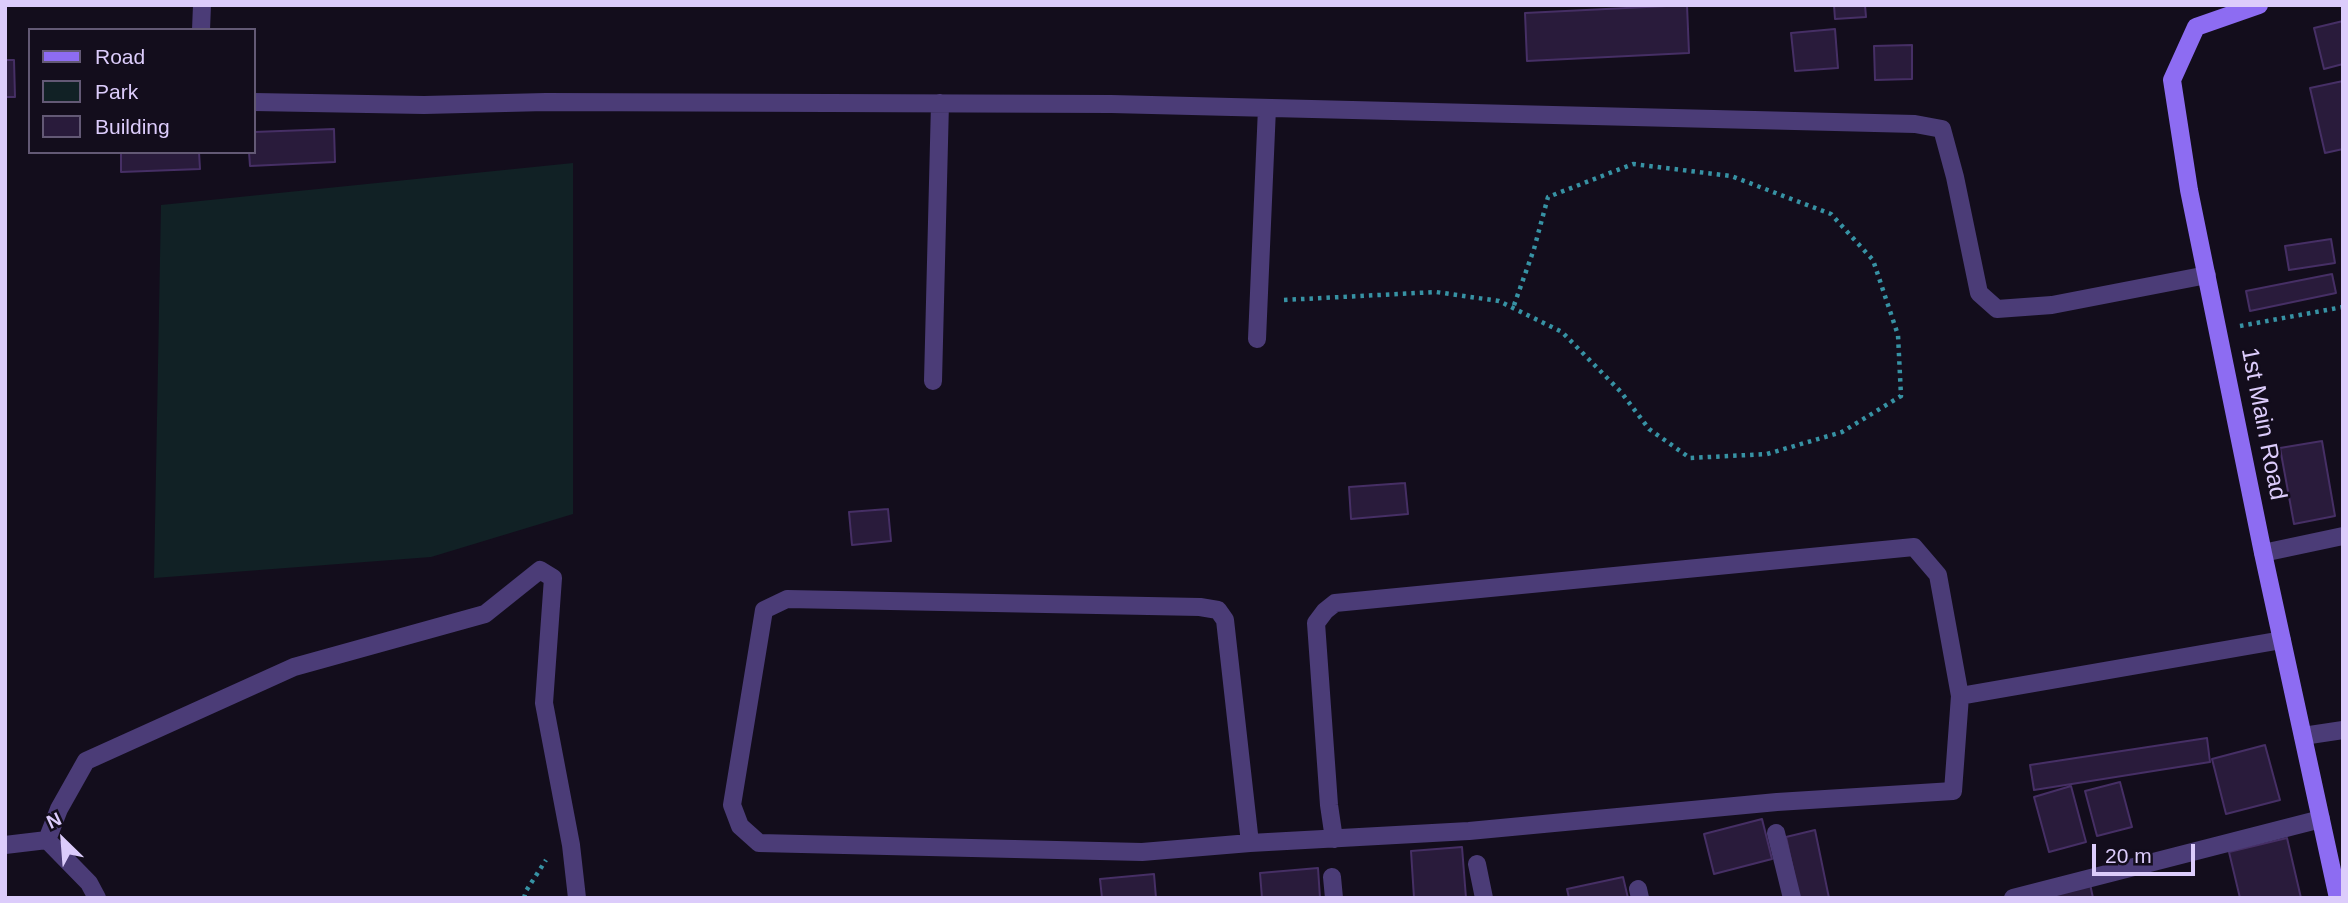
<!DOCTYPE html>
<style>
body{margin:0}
#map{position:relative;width:2348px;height:903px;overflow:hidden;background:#130d1c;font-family:Helvetica,sans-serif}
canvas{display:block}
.frame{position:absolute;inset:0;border:7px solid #dcccfb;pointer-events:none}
.legend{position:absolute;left:28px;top:28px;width:228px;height:126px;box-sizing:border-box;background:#130d1c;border:2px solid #635975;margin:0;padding:9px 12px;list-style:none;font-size:21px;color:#dcccfb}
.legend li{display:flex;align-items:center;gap:14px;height:35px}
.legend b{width:35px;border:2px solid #635975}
.north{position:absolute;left:28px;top:805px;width:70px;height:70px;-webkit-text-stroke:5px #130d1c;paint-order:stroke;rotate:335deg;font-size:19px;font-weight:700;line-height:28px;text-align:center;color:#dcccfb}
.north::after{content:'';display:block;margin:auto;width:24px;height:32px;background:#dcccfb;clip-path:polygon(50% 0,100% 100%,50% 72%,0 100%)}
.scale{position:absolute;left:2092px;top:844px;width:103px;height:32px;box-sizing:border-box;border:4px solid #dcccfb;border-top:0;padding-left:9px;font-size:21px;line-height:24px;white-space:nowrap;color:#dcccfb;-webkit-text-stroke:5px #130d1c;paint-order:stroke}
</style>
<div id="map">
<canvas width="2348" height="903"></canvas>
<div class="frame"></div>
<ul class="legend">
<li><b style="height:9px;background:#8d6cf2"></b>Road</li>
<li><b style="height:19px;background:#112125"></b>Park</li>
<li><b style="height:19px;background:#291b3b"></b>Building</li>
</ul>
<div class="north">N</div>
<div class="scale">20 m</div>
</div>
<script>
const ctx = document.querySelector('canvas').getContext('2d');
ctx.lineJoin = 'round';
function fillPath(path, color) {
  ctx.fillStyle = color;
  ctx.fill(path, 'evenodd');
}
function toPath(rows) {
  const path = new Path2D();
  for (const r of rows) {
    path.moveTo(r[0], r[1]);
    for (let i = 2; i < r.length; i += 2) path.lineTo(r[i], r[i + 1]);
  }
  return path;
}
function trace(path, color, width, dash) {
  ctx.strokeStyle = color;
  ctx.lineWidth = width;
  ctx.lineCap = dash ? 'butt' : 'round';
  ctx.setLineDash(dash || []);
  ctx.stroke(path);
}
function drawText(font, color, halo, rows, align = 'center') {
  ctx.font = font + ' Helvetica,sans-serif';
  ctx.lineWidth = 5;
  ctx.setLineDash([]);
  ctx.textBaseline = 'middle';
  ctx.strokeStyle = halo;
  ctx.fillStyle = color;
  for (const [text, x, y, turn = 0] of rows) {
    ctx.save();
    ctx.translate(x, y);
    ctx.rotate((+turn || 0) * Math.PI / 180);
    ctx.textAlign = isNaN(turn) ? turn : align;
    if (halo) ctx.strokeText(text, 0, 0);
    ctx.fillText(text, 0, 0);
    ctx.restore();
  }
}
const green = toPath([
 [573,163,573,514,431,557,154,578,161,205]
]);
const building = toPath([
 [1687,5,1689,53,1527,61,1525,13,1687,5],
 [1834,5,1865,5,1866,17,1835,19,1834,5],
 [2343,21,2343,64,2324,69,2314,28,2343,21],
 [1835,29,1838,68,1795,71,1791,33,1835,29],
 [1912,45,1912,79,1875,80,1874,46,1912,45],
 [5,60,14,60,15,97,5,97,5,60],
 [2343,81,2343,149,2325,153,2310,88,2343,81],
 [334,129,335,162,250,166,249,152,254,152,254,132,334,129],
 [121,152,199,152,200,169,121,172,121,152],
 [2331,239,2335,263,2289,270,2285,246,2331,239],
 [2332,274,2336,293,2250,311,2246,291,2332,274],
 [2322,441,2335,516,2294,524,2280,448,2322,441],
 [1405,483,1408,514,1351,519,1349,487,1405,483],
 [888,509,891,541,852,545,849,512,888,509],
 [2207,738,2210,762,2034,790,2030,765,2207,738],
 [2265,745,2280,800,2226,814,2212,759,2265,745],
 [2120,782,2132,827,2097,836,2085,791,2120,782],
 [2071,786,2086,842,2049,852,2034,797,2071,786],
 [1762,819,1772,859,1714,874,1704,834,1762,819],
 [1815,830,1829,898,1799,898,1786,837,1815,830],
 [2287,838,2301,898,2240,898,2229,852,2287,838],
 [1462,847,1466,898,1414,898,1411,851,1462,847],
 [1318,868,1320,898,1262,898,1260,873,1318,868],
 [1154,874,1156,898,1102,898,1100,879,1154,874],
 [1623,877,1628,898,1569,898,1567,889,1623,877],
 [2090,884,2093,898,2050,898,2049,894,2090,884]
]);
const path = toPath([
 [1284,300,1436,292,1499,301,1513,308,1562,332,1621,392,1649,429,1690,458,1767,454,1842,432,1901,396,1898,335,1873,260,1831,214,1731,176,1633,164,1548,197,1534,249,1513,308],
 [2240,326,2343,307],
 [524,898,526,891,546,860]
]);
const street = toPath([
 [201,30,202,5],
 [254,102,424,105,546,102,1111,104,1915,124,1942,129,1955,177,1979,293,1997,309,2052,305,2207,275],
 [1257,339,1267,108],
 [933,381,940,103],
 [2263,553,2343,536],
 [2303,736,2343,730],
 [1776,833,1792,898],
 [1334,839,1329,805,1316,623,1325,611,1335,603,1914,547,1938,575,1960,696,2282,640],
 [47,840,89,883,97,898],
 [1250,843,1225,620,1218,610,1200,607,787,599,764,610,732,805,740,826,759,843,1142,852,1250,843,1469,831,1777,802,1953,791,1960,696],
 [5,845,47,840,59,809,86,761,294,667,485,614,540,570,553,578,544,703,571,845,577,898],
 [1477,864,1484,898],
 [1332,877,1334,898],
 [1638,889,1640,898],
 [2013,898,2321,819]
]);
const secondary = toPath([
 [2259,5,2196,27,2172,80,2189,190,2263,553,2338,898]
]);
const streetNames = [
 ["1st Main Road",2263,424,79]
];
fillPath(green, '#112125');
fillPath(building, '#291b3b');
trace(building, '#462f65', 2);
trace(path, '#3792a4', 4.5, [3.5, 5]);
trace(street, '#4b3c77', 18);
trace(secondary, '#8d6cf2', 18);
drawText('24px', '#dcccfb', '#130d1c', streetNames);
</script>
